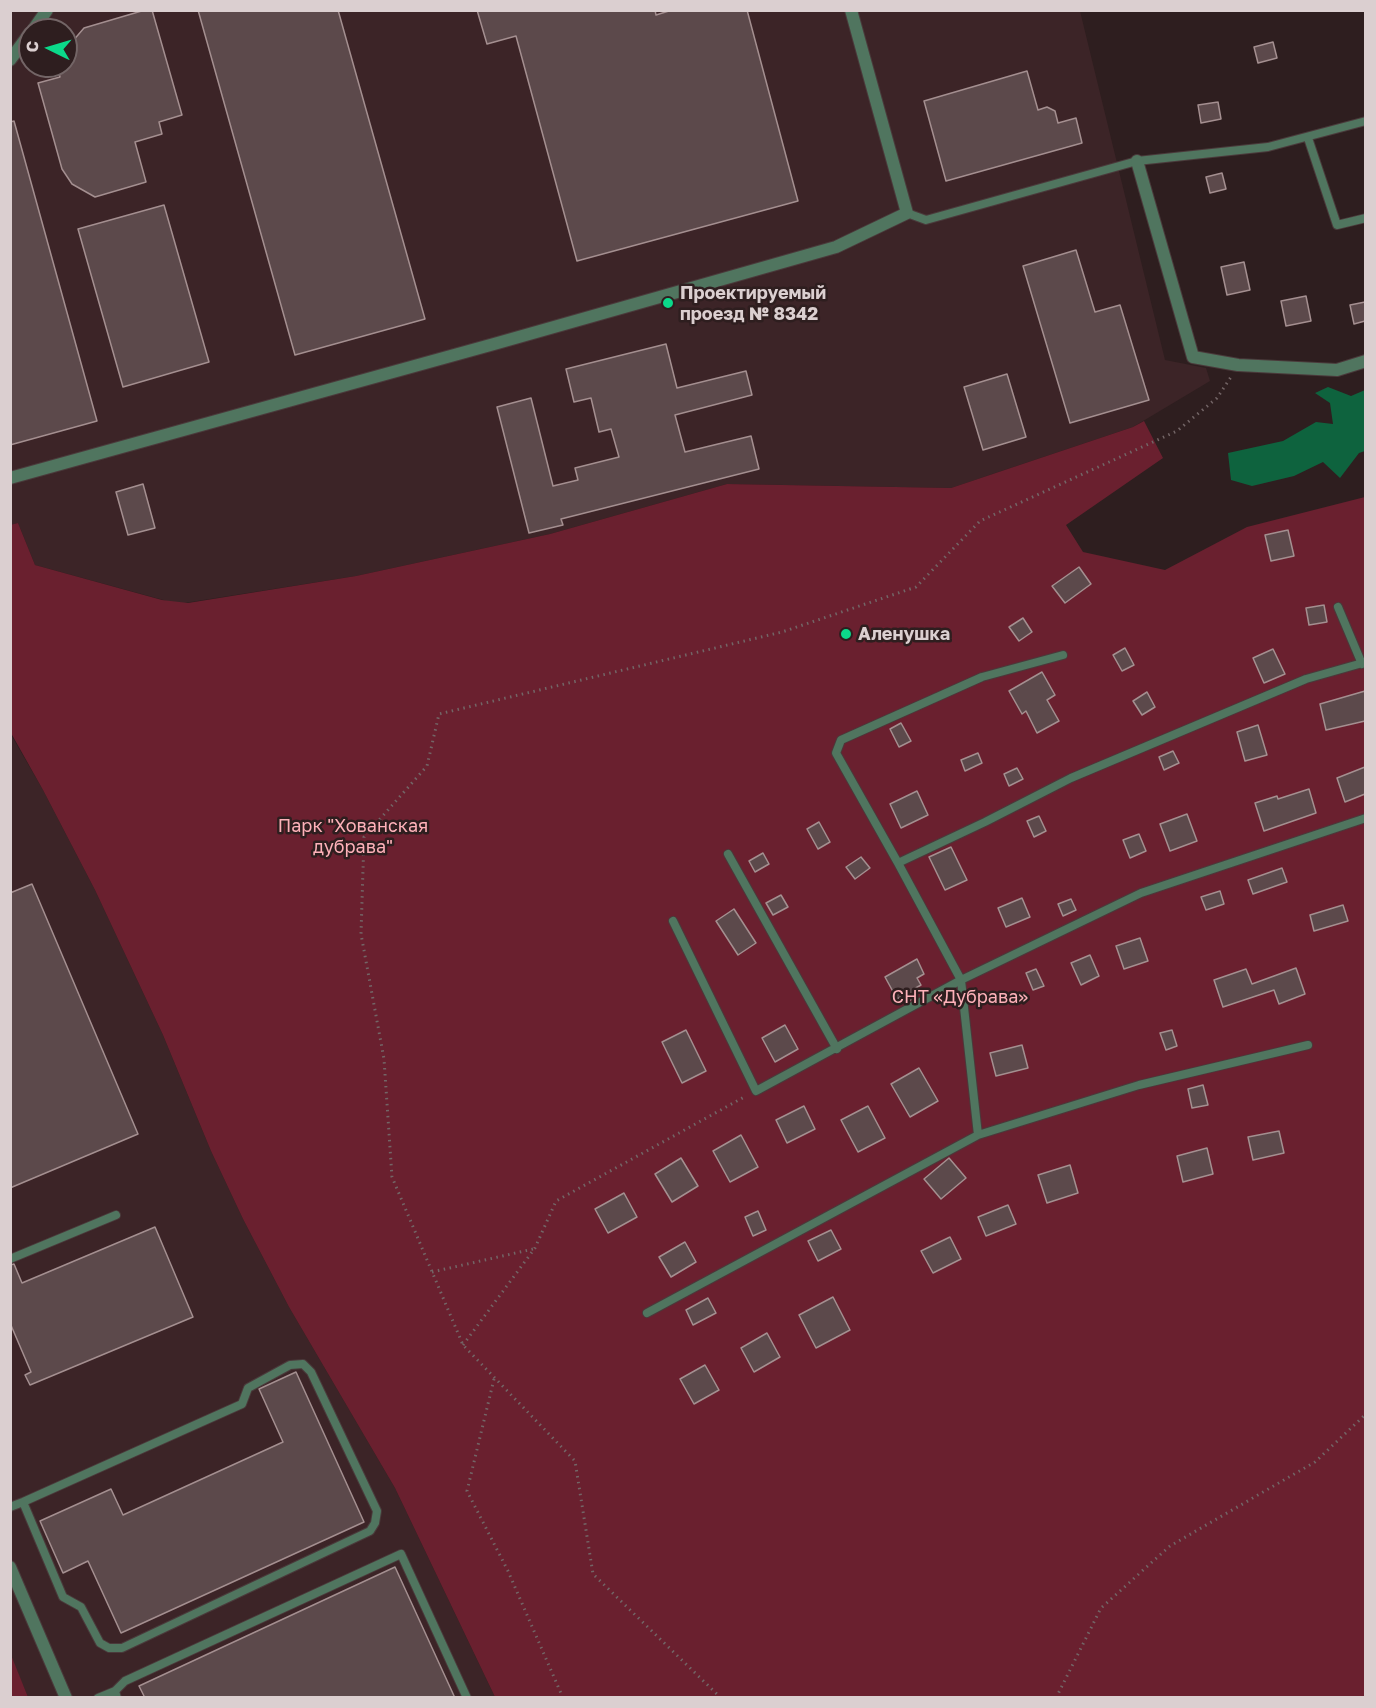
<!DOCTYPE html>
<meta charset="utf-8">
<style>
body{margin:0}
#map{position:relative;width:1376px;height:1708px;overflow:hidden;background:#2e1e1f;font-family:"Golos Text",sans-serif}
canvas{display:block}
.frame{position:absolute;inset:0;border:12px solid #dbcfd0;pointer-events:none}
.north{position:absolute;left:18px;top:18px;width:60px;height:60px;box-sizing:border-box;background:#2e1e1f;border:2px solid #736566;border-radius:50%;rotate:275deg;font-size:16px;font-weight:700;line-height:24px;text-align:center;color:#dbcfd0}
.north::after{content:'';display:block;margin:auto;width:21px;height:27px;background:#0bd98a;clip-path:polygon(50% 0,100% 100%,50% 72%,0 100%)}
</style>
<div id="map">
<canvas width="1376" height="1708"></canvas>
<div class="frame"></div>
<div class="north">С</div>
</div>
<script>
const ctx = document.querySelector('canvas').getContext('2d');
ctx.lineJoin = 'round';
function fillPath(path, color) {
  ctx.fillStyle = color;
  ctx.fill(path, 'evenodd');
}
function toPath(rows) {
  const path = new Path2D();
  for (const r of rows) {
    path.moveTo(r[0], r[1]);
    for (let i = 2; i < r.length; i += 2) path.lineTo(r[i], r[i + 1]);
  }
  return path;
}
function trace(path, color, width, dash) {
  ctx.strokeStyle = color;
  ctx.lineWidth = width;
  ctx.lineCap = dash ? 'butt' : 'round';
  ctx.setLineDash(dash || []);
  ctx.stroke(path);
}
function drawText(font, color, halo, rows, align = 'center') {
  ctx.font = font + ' "Golos Text",sans-serif';
  ctx.lineWidth = 5;
  ctx.setLineDash([]);
  ctx.textBaseline = 'middle';
  ctx.strokeStyle = halo;
  ctx.fillStyle = color;
  for (const [text, x, y, turn = 0] of rows) {
    ctx.save();
    ctx.translate(x, y);
    ctx.rotate((+turn || 0) * Math.PI / 180);
    ctx.textAlign = isNaN(turn) ? turn : align;
    if (halo) ctx.strokeText(text, 0, 0);
    ctx.fillText(text, 0, 0);
    ctx.restore();
  }
}
const built = toPath([
 [11,11,1080,11,1165,360,1206,368,1210,381,1133,427,951,488,727,484,550,534,356,576,178,604,35,565,18,523,11,525],
 [30,30,66,30,66,66,30,66],
 [10,733,43,790,95,890,163,1035,211,1151,243,1219,289,1307,395,1488,495,1697,28,1697,10,1655]
]);
const green = toPath([
 [1144,421,1163,458,1066,525,1083,552,1165,570,1247,527,1365,497,1365,1697,495,1697,395,1488,289,1307,243,1219,211,1151,163,1035,95,890,43,790,11,733,10,525,18,523,35,565,162,600,188,603,356,576,550,534,727,484,951,488,1133,427],
 [11,1655,28,1697,11,1697]
]);
const water = toPath([
 [1328,387,1351,396,1365,390,1365,451,1359,453,1340,478,1323,462,1294,476,1252,486,1231,480,1228,453,1283,441,1316,422,1333,424,1330,403,1315,393]
]);
const building = toPath([
 [145,10,152,10,182,115,159,122,162,134,135,142,146,182,95,197,72,184,62,169,38,83,60,77,57,66,66,66,66,49,84,28,145,10],
 [198,10,338,10,425,319,295,355,198,10],
 [477,10,655,10,656,15,672,10,747,10,798,201,577,261,516,36,487,44,477,10],
 [1273,42,1277,58,1258,63,1254,47,1273,42],
 [1027,71,1038,110,1047,107,1055,111,1058,123,1076,118,1082,143,946,181,924,101,1027,71],
 [1218,102,1221,119,1201,123,1198,105,1218,102],
 [14,121,97,421,10,445,10,122,14,121],
 [1222,173,1226,189,1210,193,1206,177,1222,173],
 [164,205,209,362,123,387,78,229,164,205],
 [1076,250,1095,312,1120,305,1149,400,1070,423,1023,266,1076,250],
 [1244,262,1250,290,1227,295,1221,267,1244,262],
 [1306,296,1311,321,1286,326,1281,301,1306,296],
 [1365,302,1365,321,1354,324,1350,305,1365,302],
 [666,344,677,388,746,371,752,395,675,415,685,452,751,436,759,469,561,519,563,525,529,533,497,407,531,398,553,486,578,480,575,468,619,457,611,429,599,432,591,398,574,402,566,369,666,344],
 [1007,374,1026,437,983,450,964,387,1007,374],
 [143,484,155,528,128,535,116,492,143,484],
 [1288,530,1294,556,1271,561,1265,535,1288,530],
 [1079,567,1091,584,1065,603,1052,586,1079,567],
 [1324,605,1327,622,1309,625,1306,608,1324,605],
 [1023,618,1032,632,1019,641,1009,627,1023,618],
 [1125,648,1134,665,1122,671,1113,655,1125,648],
 [1273,649,1285,674,1264,683,1253,658,1273,649],
 [1042,672,1055,695,1047,700,1059,721,1037,733,1026,711,1022,714,1009,691,1042,672],
 [1365,691,1365,721,1326,730,1320,704,1365,691],
 [1147,692,1155,707,1142,715,1133,701,1147,692],
 [901,723,911,741,899,747,890,729,901,723],
 [1258,725,1267,755,1245,761,1237,732,1258,725],
 [1173,751,1179,763,1164,770,1159,757,1173,751],
 [978,753,982,763,965,771,961,760,978,753],
 [1365,767,1365,794,1345,802,1337,778,1365,767],
 [1017,768,1023,779,1009,786,1004,774,1017,768],
 [1309,789,1316,813,1264,831,1255,803,1277,796,1278,799,1309,789],
 [917,791,928,815,901,828,890,804,917,791],
 [1187,814,1197,841,1170,851,1160,824,1187,814],
 [1039,816,1046,831,1034,837,1027,821,1039,816],
 [819,822,830,842,818,849,807,829,819,822],
 [1139,834,1146,851,1130,858,1123,840,1139,834],
 [951,847,967,880,945,890,929,857,951,847],
 [763,853,769,864,755,872,749,861,763,853],
 [861,857,870,868,855,879,846,867,861,857],
 [1282,868,1287,882,1253,894,1248,880,1282,868],
 [32,884,138,1134,10,1188,10,893,32,884],
 [1220,891,1224,904,1206,910,1201,897,1220,891],
 [781,895,788,907,773,915,766,903,781,895],
 [1022,898,1030,917,1006,927,998,908,1022,898],
 [1071,899,1076,910,1063,916,1058,904,1071,899],
 [1343,905,1348,921,1314,931,1310,915,1343,905],
 [734,909,756,943,738,955,716,921,734,909],
 [1140,938,1148,961,1124,969,1116,946,1140,938],
 [1090,955,1099,976,1081,985,1071,963,1090,955],
 [917,959,924,974,917,978,921,985,914,989,917,996,910,1000,905,995,897,999,885,977,917,959],
 [1296,968,1305,994,1279,1004,1274,990,1223,1007,1214,980,1246,969,1252,984,1296,968],
 [1036,969,1044,986,1033,990,1026,973,1036,969],
 [785,1025,798,1049,775,1062,762,1038,785,1025],
 [686,1030,706,1071,682,1083,662,1042,686,1030],
 [1172,1030,1177,1046,1166,1050,1160,1033,1172,1030],
 [1022,1045,1028,1068,996,1076,990,1053,1022,1045],
 [919,1068,938,1101,910,1117,891,1084,919,1068],
 [1203,1085,1208,1105,1192,1108,1188,1089,1203,1085],
 [804,1106,815,1129,787,1143,776,1120,804,1106],
 [868,1106,885,1138,858,1152,841,1120,868,1106],
 [1279,1131,1284,1153,1253,1160,1248,1137,1279,1131],
 [741,1135,758,1167,730,1182,713,1151,741,1135],
 [1207,1148,1213,1174,1183,1182,1177,1156,1207,1148],
 [681,1158,698,1186,672,1202,655,1174,681,1158],
 [949,1158,966,1178,941,1199,924,1179,949,1158],
 [1070,1165,1078,1193,1047,1203,1038,1175,1070,1165],
 [624,1193,637,1217,608,1233,595,1209,624,1193],
 [1008,1205,1016,1224,986,1236,978,1217,1008,1205],
 [758,1211,766,1230,753,1236,745,1217,758,1211],
 [155,1227,193,1317,30,1385,25,1375,31,1372,10,1323,10,1265,14,1264,22,1283,155,1227],
 [831,1230,841,1249,818,1261,808,1241,831,1230],
 [950,1237,961,1259,933,1273,921,1251,950,1237],
 [685,1242,696,1262,671,1277,659,1257,685,1242],
 [833,1297,850,1330,816,1348,799,1315,833,1297],
 [708,1298,716,1313,693,1325,686,1310,708,1298],
 [767,1333,780,1357,754,1372,741,1348,767,1333],
 [705,1365,719,1390,694,1404,680,1379,705,1365],
 [296,1372,364,1522,121,1633,88,1561,63,1573,40,1521,111,1489,123,1515,283,1442,259,1389,296,1372],
 [395,1567,455,1698,145,1698,139,1686,395,1567]
]);
const path = toPath([
 [432,1272,533,1249],
 [463,1345,535,1248,556,1201,746,1096],
 [494,1379,467,1491,508,1571,563,1698],
 [721,1698,593,1574,575,1461,463,1345,392,1177,384,1059,361,934,364,837,427,766,439,714,782,632,916,587,980,521,1177,431,1217,398,1231,377],
 [1056,1698,1101,1608,1170,1546,1315,1462,1366,1414]
]);
const lane = toPath([
 [1308,138,1337,225,1366,218],
 [907,213,926,220,1137,161,1268,147,1366,121],
 [1338,607,1362,664],
 [728,854,837,1049],
 [898,863,985,822,1071,778,1306,679,1366,662],
 [673,921,756,1091,961,980,1141,893,1366,818],
 [978,1135,1139,1085,1308,1045],
 [10,1259,116,1215],
 [647,1313,978,1135,961,980,898,863,836,753,841,740,982,677,1063,655],
 [10,1507,23,1502,242,1404,248,1388,290,1365,303,1364,311,1372,377,1511,375,1523,370,1531,122,1648,109,1648,100,1643,81,1607,63,1597,23,1502],
 [115,1691,125,1681,401,1554,467,1698],
 [98,1698,115,1691,117,1698]
]);
const street = toPath([
 [33,30,47,10],
 [10,60,30,33],
 [1137,161,1193,357,1238,365,1337,370,1366,361],
 [10,478,494,344,836,247,907,213,851,10],
 [10,1567,66,1698]
]);
const markers = [
 [668,303,6,"#0bd98a"],
 [846,634,6,"#0bd98a"]
];
const poiNames = [
 ["Проектируемый",680,293],
 ["проезд № 8342",680,314],
 ["Аленушка",858,634]
];
const parkNames = [
 ["Парк \"Хованская",353,826],
 ["дубрава\"",353,847],
 ["СНТ «Дубрава»",960,997]
];
fillPath(built, '#3c2427');
fillPath(green, '#6a202f');
fillPath(water, '#0e633e');
fillPath(building, '#5c494b');
trace(building, '#a48f90', 1.5);
trace(lane, '#4a3a3b', 10);
trace(street, '#4a3a3b', 14);
trace(path, '#736566', 3, [1.5, 4.5]);
trace(lane, '#50755f', 8);
trace(street, '#50755f', 12);
for (const [x, y, r, color] of markers) {
  const dot = new Path2D();
  dot.arc(x, y, r, 0, 2 * Math.PI);
  ctx.fillStyle = color;
  ctx.fill(dot);
  trace(dot, '#2e1e1f', 2);
}
drawText('bold 18px', '#dbcfd0', '#2e1e1f', poiNames, 'left');
drawText('18px', '#feb1b9', '#2e1e1f', parkNames);
</script>
